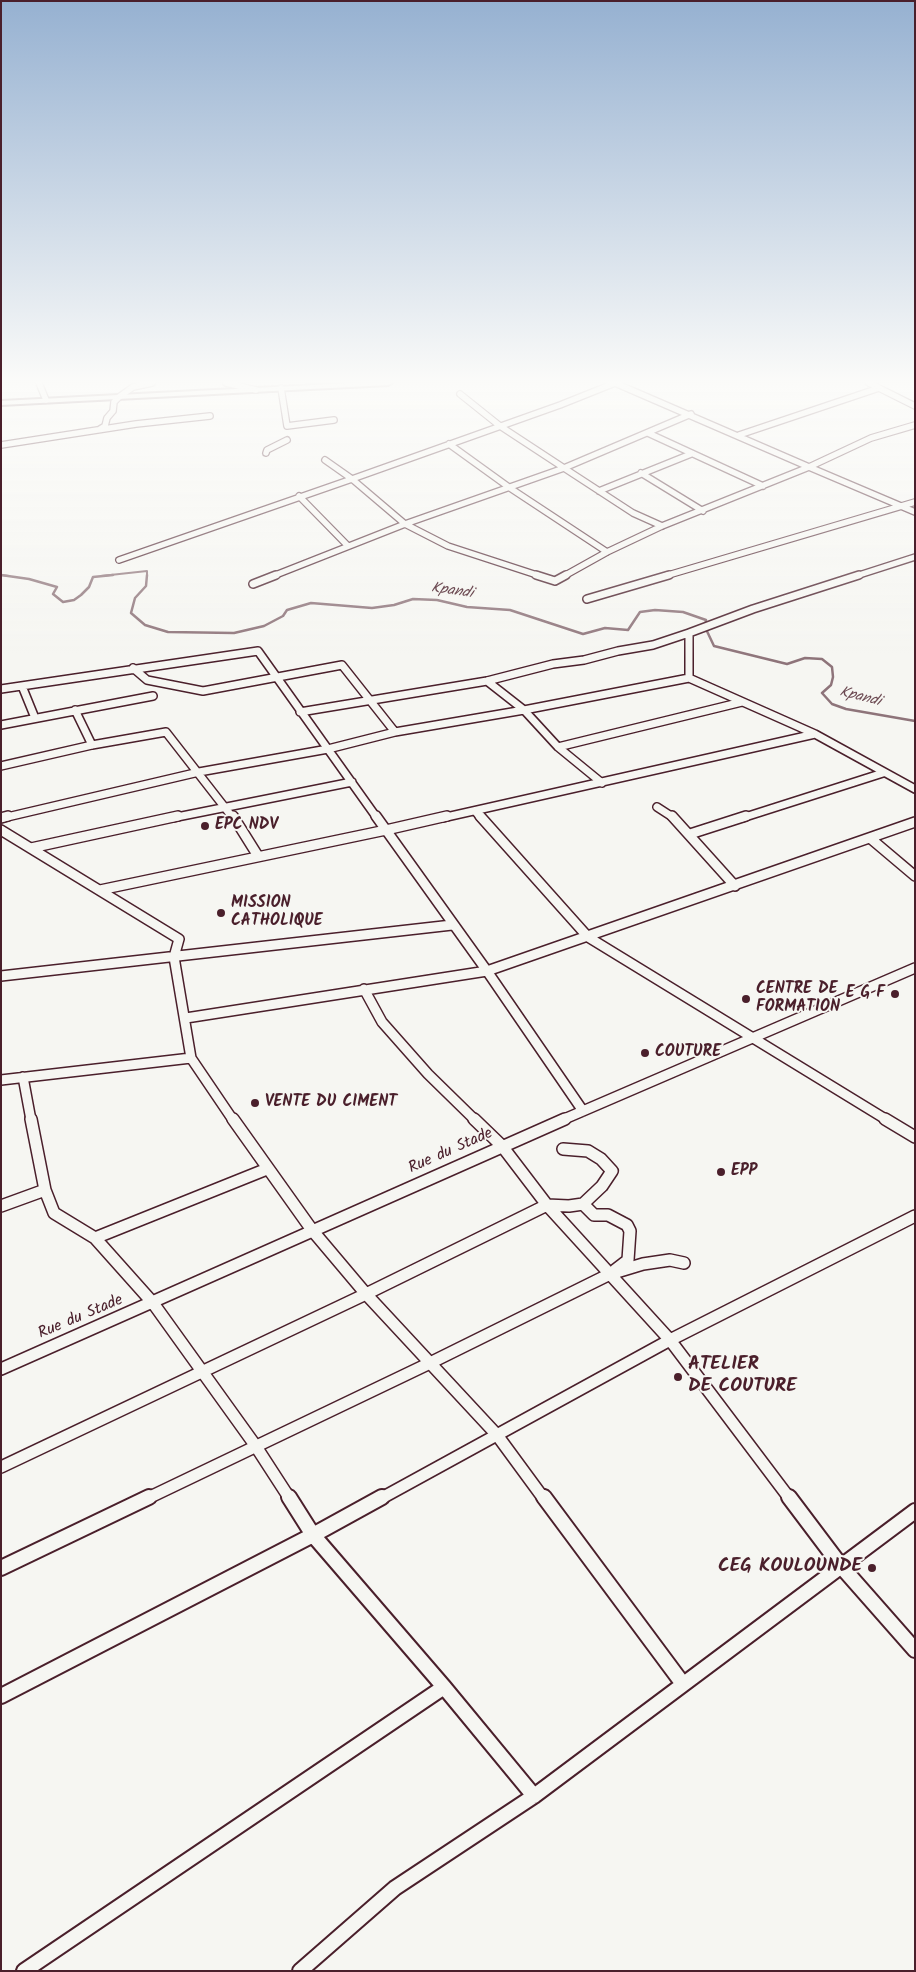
<!DOCTYPE html>
<style>
body{margin:0}
#map{position:relative;width:916px;height:1972px;overflow:hidden;background:#f6f6f2;font-family:Kalam,sans-serif}
canvas{display:block}
.frame{position:absolute;inset:0;border:2px solid #4a1f2b;pointer-events:none}
</style>
<div id="map">
<canvas width="916" height="1972"></canvas>
<div class="frame"></div>
</div>
<script>
const ctx = document.querySelector('canvas').getContext('2d');
ctx.lineJoin = 'round';
function toPath(rows) {
  const path = new Path2D();
  for (const r of rows) {
    path.moveTo(r[0], r[1]);
    for (let i = 2; i < r.length; i += 2) path.lineTo(r[i], r[i + 1]);
  }
  return path;
}
function trace(path, color, width, dash) {
  ctx.strokeStyle = color;
  ctx.lineWidth = width;
  ctx.lineCap = dash ? 'butt' : 'round';
  ctx.setLineDash(dash || []);
  ctx.stroke(path);
}
function fillPath(path, color) {
  ctx.fillStyle = color;
  ctx.fill(path, 'evenodd');
}
function drawText(font, color, halo, rows, align = 'center') {
  ctx.font = font + ' Kalam,sans-serif';
  ctx.lineWidth = 4;
  ctx.setLineDash([]);
  ctx.textBaseline = 'middle';
  ctx.strokeStyle = halo;
  ctx.fillStyle = color;
  for (const [text, x, y, turn = 0] of rows) {
    ctx.save();
    ctx.translate(x, y);
    ctx.rotate((+turn || 0) * Math.PI / 180);
    ctx.textAlign = isNaN(turn) ? turn : align;
    if (halo) ctx.strokeText(text, 0, 0);
    ctx.fillText(text, 0, 0);
    ctx.restore();
  }
}
const streamFar1 = toPath([
 [1,575,9,576],
 [101,576,147,571,147,576]
]);
const stream = toPath([
 [1,575,29,579,57,587,53,594,63,602,74,600,81,595,89,587,93,577,113,575],
 [147,575,146,586,135,598,131,613,145,625,168,632,234,633,264,626,283,616,287,610,311,603,372,608,394,605,413,599,437,600,467,607,510,610,583,634,605,628,628,630,640,612,655,610,683,612,706,620,705,627,714,646,787,664,805,658,822,659,832,667,833,677,831,685,822,693,832,704,846,709,915,721]
]);
const minorFar4 = toPath([
 [39,383,46,400],
 [226,383,256,390],
 [869,383,915,406],
 [281,388,287,426,334,420],
 [460,394,500,426,564,468,633,513,662,526],
 [100,429,105,426,107,418,113,411,114,402,119,397,133,387,152,383],
 [648,433,763,486],
 [739,435,879,388],
 [449,444,510,488,607,552],
 [1,445,136,424,210,416],
 [266,453,267,450,287,440],
 [325,460,352,479],
 [809,467,915,512],
 [809,467,871,438,915,425],
 [641,473,703,511],
 [352,479,405,524,448,546,540,576],
 [352,479,560,405,615,383,809,467,662,526,607,552,564,576],
 [599,491,691,454],
 [299,496,348,546],
 [119,560,352,479],
 [273,576,405,524,564,468,691,414],
 [665,576,915,502],
 [856,576,915,557]
]);
const minorFar3 = toPath([
 [536,575,555,581,566,575],
 [253,584,276,575],
 [587,599,669,575],
 [133,668,147,680,203,691,342,665,395,732],
 [689,678,689,633,753,609,859,575],
 [487,681,524,710,558,747,602,783],
 [22,686,35,718],
 [1,689,258,651,377,818],
 [75,710,92,745],
 [300,712,487,681,553,664,584,660,618,651,653,645,689,633],
 [1,725,153,696],
 [558,747,742,702],
 [1,766,92,745,166,732,233,818],
 [657,807,674,818],
 [475,811,481,818],
 [3,818,199,772,328,749,395,732,524,710,689,678,815,734,915,789],
 [172,818,352,782],
 [442,818,815,734],
 [742,818,883,773]
]);
const minorFar2 = toPath([
 [233,816,258,856],
 [447,816,386,830,487,971,583,1111],
 [480,816,588,937,887,1120],
 [672,816,735,886],
 [1,818,8,816],
 [1,830,179,939,174,957,191,1058,233,1120],
 [690,834,746,816],
 [870,838,915,876],
 [31,848,178,816],
 [100,890,386,830,376,816],
 [1,976,452,925],
 [364,989,382,1022,428,1074,475,1120],
 [186,1018,487,971,915,822],
 [23,1077,31,1120],
 [1,1080,191,1058],
 [562,1120,915,968]
]);
const minorFar1 = toPath([
 [31,1119,45,1190,54,1213,95,1238,153,1303,255,1445,290,1499],
 [233,1119,312,1230,366,1294,497,1435,544,1499],
 [474,1119,502,1146,547,1205,670,1340,790,1499],
 [885,1119,915,1137],
 [563,1149,588,1151,601,1159,612,1171,602,1186,583,1204],
 [1,1206,45,1190],
 [95,1238,267,1169],
 [1,1369,565,1119],
 [1,1467,366,1294,547,1205,569,1206,583,1204,594,1215,608,1215,627,1225,630,1231,628,1260,615,1270],
 [146,1499,430,1363,610,1274,643,1264,670,1260,684,1263],
 [380,1499,670,1340,915,1216]
]);
const minor = toPath([
 [289,1497,313,1535,444,1687,534,1796],
 [544,1497,683,1684],
 [789,1497,841,1566,915,1650],
 [1,1568,149,1497],
 [1,1696,313,1535,382,1497],
 [24,1971,444,1687],
 [300,1971,395,1888,534,1796,915,1511]
]);
const primary = toPath([
 [352,383,392,383,388,385,1,405,1,401,352,383]
]);
const markers = [
 [205,826,5,"#4a1f2b"],
 [221,913,5,"#4a1f2b"],
 [895,994,5,"#4a1f2b"],
 [746,999,5,"#4a1f2b"],
 [645,1053,5,"#4a1f2b"],
 [255,1103,5,"#4a1f2b"],
 [721,1172,5,"#4a1f2b"],
 [678,1377,5,"#4a1f2b"],
 [872,1568,5,"#4a1f2b"]
];
const farWaternames = [
 ["Kpandi",452,592,8],
 ["Kpandi",860,698,14]
];
const poiNames = [
 ["EPC NDV",215,826],
 ["MISSION",231,904],
 ["CATHOLIQUE",231,922],
 ["CENTRE DE",756,990],
 ["FORMATION",756,1008],
 ["E G F",885,994,"right"],
 ["COUTURE",655,1053],
 ["VENTE DU CIMENT",265,1103],
 ["EPP",731,1172]
];
const streetNames = [
 ["Rue du Stade",451,1152,-24],
 ["Rue du Stade",81,1318,-23]
];
const nearPoinames = [
 ["ATELIER",688,1366],
 ["DE COUTURE",688,1388],
 ["CEG KOULOUNDE",862,1568,"right"]
];
trace(streamFar1, '#8e747a', 2);
trace(stream, '#8e747a', 2.5);
trace(minorFar4, '#4a1f2b', 8);
trace(minorFar3, '#4a1f2b', 10);
trace(minorFar2, '#4a1f2b', 12);
trace(minorFar1, '#4a1f2b', 14);
trace(minor, '#4a1f2b', 18);
trace(primary, '#4a1f2b', 4);
trace(minorFar4, '#f6f6f2', 5.5);
trace(minorFar3, '#f6f6f2', 7);
trace(minorFar2, '#f6f6f2', 9);
trace(minorFar1, '#f6f6f2', 11);
trace(minor, '#f6f6f2', 14);
fillPath(primary, '#f6f6f2');
const sky = ctx.createLinearGradient(0, 0, 0, 659);
sky.addColorStop(0, '#96b1d1');
sky.addColorStop(0.58, '#fbfbf9');
sky.addColorStop(1, '#fbfbf900');
ctx.fillStyle = sky;
ctx.fillRect(0, 0, 916, 659);
for (const [x, y, r, color] of markers) {
  const dot = new Path2D();
  dot.arc(x, y, r, 0, 2 * Math.PI);
  ctx.fillStyle = color;
  ctx.fill(dot);
  trace(dot, '#f6f6f2', 2);
}
drawText('italic 15px', '#6c4a52', '#f6f6f2', farWaternames);
drawText('bold 16px', '#4a1f2b', '#f6f6f2', poiNames, 'left');
drawText('16px', '#4a1f2b', '#f6f6f2', streetNames);
drawText('bold 19px', '#4a1f2b', '#f6f6f2', nearPoinames, 'left');
</script>
